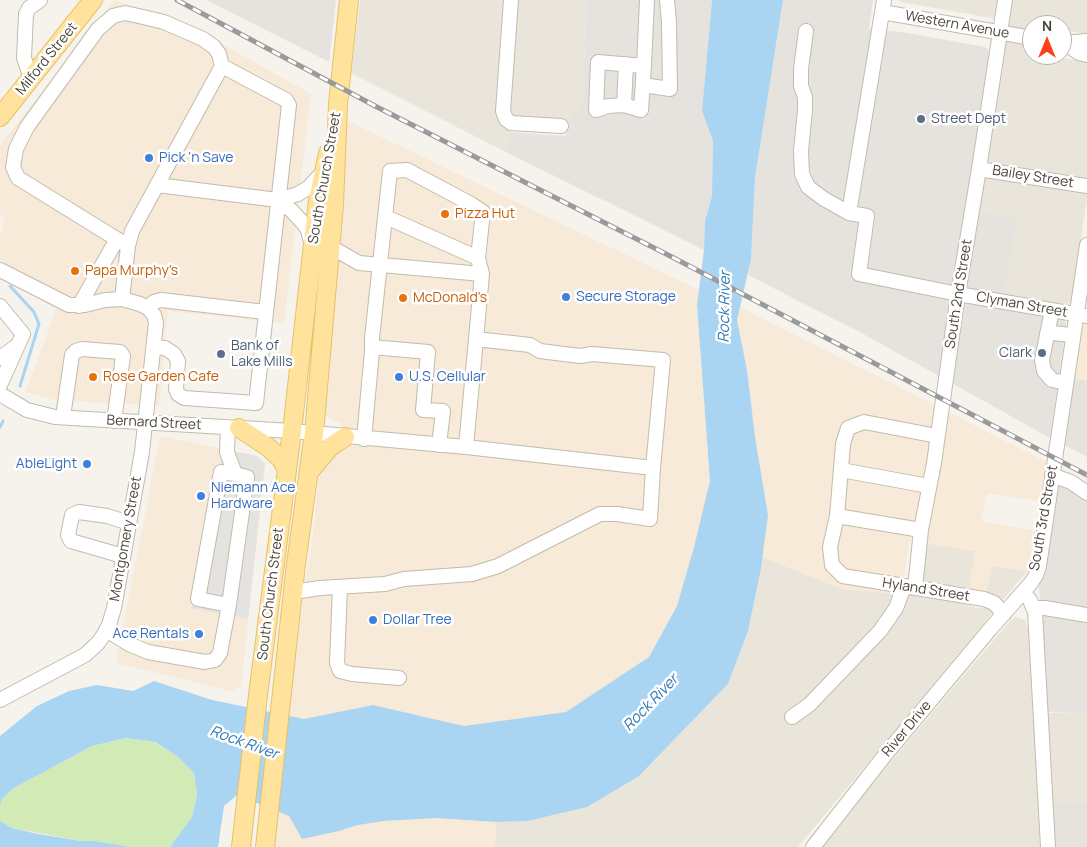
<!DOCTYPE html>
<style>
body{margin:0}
#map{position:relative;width:1087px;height:847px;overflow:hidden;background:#f6f3ec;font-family:Manrope,sans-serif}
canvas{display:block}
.north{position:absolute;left:1022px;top:15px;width:50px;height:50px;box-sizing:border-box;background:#fff;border:1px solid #b7b4b0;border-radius:50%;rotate:0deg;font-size:14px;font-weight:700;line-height:20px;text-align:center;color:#4b4439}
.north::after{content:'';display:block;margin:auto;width:18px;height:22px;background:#fc3f1d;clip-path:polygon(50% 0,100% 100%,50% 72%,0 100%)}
</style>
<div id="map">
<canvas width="1087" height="847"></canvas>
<div class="north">N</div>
</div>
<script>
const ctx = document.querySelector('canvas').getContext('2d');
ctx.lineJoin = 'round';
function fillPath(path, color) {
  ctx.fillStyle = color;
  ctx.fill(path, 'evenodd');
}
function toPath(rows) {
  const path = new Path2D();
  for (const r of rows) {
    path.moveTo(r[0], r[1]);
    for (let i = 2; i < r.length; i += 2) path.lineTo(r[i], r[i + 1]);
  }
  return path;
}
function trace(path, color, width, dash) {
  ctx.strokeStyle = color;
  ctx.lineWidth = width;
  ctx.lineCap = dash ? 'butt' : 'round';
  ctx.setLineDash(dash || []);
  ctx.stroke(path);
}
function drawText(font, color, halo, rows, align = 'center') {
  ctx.font = font + ' Manrope,sans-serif';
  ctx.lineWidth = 5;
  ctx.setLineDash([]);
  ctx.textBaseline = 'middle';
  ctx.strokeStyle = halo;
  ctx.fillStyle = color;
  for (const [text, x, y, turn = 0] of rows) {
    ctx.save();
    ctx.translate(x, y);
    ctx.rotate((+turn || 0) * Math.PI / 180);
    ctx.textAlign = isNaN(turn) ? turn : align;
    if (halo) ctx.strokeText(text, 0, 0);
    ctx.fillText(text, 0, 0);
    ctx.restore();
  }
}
const residential = toPath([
 [360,0,587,0,582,106,569,117,568,124,518,117,510,132,506,152,351,73],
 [898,0,1087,0,1087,34,1062,30,1062,25,1032,25,1032,55,1053,55,1053,57,1087,61,1087,199,1072,295,1070,302,1067,304,1062,305,1002,296,978,212,1009,21,901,2],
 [924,543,975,551,967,605,983,609,991,566,1027,571,798,847,495,847,496,822,527,821,639,776,728,684,748,631,762,557,842,589,916,595],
 [1015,617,1025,620,1028,627,1033,713,1087,712,1087,803,1038,803,1040,847,819,847,965,674,1010,621]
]);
const commercial = toPath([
 [115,0,194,28,311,94,284,323,168,311,159,406,54,400,26,392,56,309,0,276,0,235,5,219,0,214,0,145],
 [346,120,699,290,697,305,710,481,694,547,677,606,649,657,566,712,464,726,373,705,304,719,288,716,303,594,312,543,319,474,324,461,341,450,342,424,324,415],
 [740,307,1047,462,1040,501,987,493,981,521,1035,531,1027,571,992,566,986,592,969,589,975,551,909,541,901,594,842,589,762,557,768,515,755,437,747,370,737,320],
 [1087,324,1087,381,1074,378,1081,330,1083,326],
 [160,436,257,456,265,464,241,686,232,691,116,663],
 [278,812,289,816,302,838,339,831,358,825,384,821,435,818,496,822,495,847,274,847]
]);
const industrial = toPath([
 [206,0,336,0,329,62],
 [587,0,712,0,702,111,713,140,712,196,705,221,704,250,506,152,510,132,566,136,569,117,582,106],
 [783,0,873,0,869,29,902,32,985,47,988,50,989,58,965,210,1017,218,1000,308,1062,319,1066,322,1066,327,1050,438,867,336,748,275,751,259,755,178],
 [1074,378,1087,381,1087,457,1064,445],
 [1060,472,1087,486,1087,712,1047,712,1042,621,1039,588,1045,567],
 [1051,803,1087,803,1087,847,1053,847]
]);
const green = toPath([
 [126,738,154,742,178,757,194,773,197,795,192,817,170,847,131,847,94,841,81,841,12,828,0,821,0,805,2,799,12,789,92,746]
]);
const parking = toPath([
 [223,449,257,456,265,464,248,619,192,608]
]);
const water = toPath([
 [712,0,783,0,755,178,751,259,737,320,747,370,755,437,768,515,761,568,748,631,728,684,639,776,587,807,527,821,496,822,435,818,384,821,358,825,339,831,302,839,289,816,237,795,224,806,218,847,170,847,192,817,197,795,194,773,178,757,155,742,126,738,92,746,12,789,2,799,0,805,0,736,37,706,69,691,97,685,133,691,154,681,212,700,304,719,373,705,464,726,566,712,649,657,677,606,694,547,710,481,697,305,704,250,705,221,712,196,713,141,702,111],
 [0,821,12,828,38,834,81,841,94,841,131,847,0,847]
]);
const stream = toPath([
 [10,286,34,312,39,324,20,386],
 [0,427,3,421]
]);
const minor = toPath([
 [511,0,503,111,506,119,511,123,561,126],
 [884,0,849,213,867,216,859,274,958,294,1087,316],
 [882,12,1032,38],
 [806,31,801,69,801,86,805,97,805,110,801,151,802,174,808,187,824,199,849,213],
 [1062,43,1087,41],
 [1066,44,1079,53,1087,55],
 [644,66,598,62,596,110,608,106,624,105,641,110,644,66,647,0],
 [31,78,24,58,26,14,29,8,40,0],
 [643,85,670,89,669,22,667,0],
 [624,105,626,64],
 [979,169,1087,186],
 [278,200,292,211,303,223,308,230,312,246],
 [386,217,478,258],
 [128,246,18,178,13,167,16,149,27,127,98,29,113,16,125,13,143,17,164,22,203,39,214,47,219,54,222,66],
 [331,247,359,263,482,274,466,447],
 [0,270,69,305,85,305,105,300,122,299],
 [0,306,23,334,0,385],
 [79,306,117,239],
 [148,308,154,302,161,300,265,312],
 [1052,310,1042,360,1044,371,1052,380,1066,383],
 [1047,334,1052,333,1072,335],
 [154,347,165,348,174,354,178,361,176,389,178,394,184,398,256,403,289,105,286,100,222,66,157,185],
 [372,347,428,352,423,410,443,411,439,445],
 [0,358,18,345],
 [0,394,27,410,55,417,292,431,466,447,653,468],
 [63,417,72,355,76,351,82,349,120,352,123,356,114,421],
 [937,436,864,422,848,428,843,444,837,516,830,547,832,565,843,576,984,599,994,603,1004,614],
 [364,439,372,351,372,338,390,171,407,170,471,204,483,212,478,258,482,274],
 [841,470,929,486],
 [1052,475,1071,482,1087,493],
 [837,516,921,530],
 [123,556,71,541,68,535,72,515,79,512,107,516,129,523],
 [340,587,337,663,340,671,352,674,399,678],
 [915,588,921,530,934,463,958,294,979,169,1005,0],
 [293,592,320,588,385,584,404,579,472,574,498,566,600,514,617,514,650,519,653,468,663,360,592,354,580,356,540,351,530,345,476,339],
 [1023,592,1030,600,1035,612,1048,847],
 [229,605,198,599,221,472,235,474],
 [1034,608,1045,608,1087,615],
 [106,630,129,644,148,652,205,662,215,660,220,653,229,605,247,477,235,474,227,452,228,427],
 [0,700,85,655,98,643,105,633,109,625,114,608,142,452,156,323,154,315,148,308,140,304,122,299,128,246,132,231,157,185,278,200,298,194,308,188,324,171],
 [792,717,809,705,880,631,896,608,904,587],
 [813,847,885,755,991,628,1031,583,1036,575,1039,566,1087,245]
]);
const major = toPath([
 [0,117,93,0],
 [239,428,268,447,281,459,287,470],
 [309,472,330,447,345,437],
 [241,847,258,695,292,431,318,200,328,153],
 [265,847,296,564,314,433,334,205,338,104,349,0]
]);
const rail = toPath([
 [177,0,375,106,674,258,1087,475]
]);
const markers = [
 [921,119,5,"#5c6f8a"],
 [149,158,5,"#3f7fe0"],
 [445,214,5,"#e8710a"],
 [75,271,5,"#e8710a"],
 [566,297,5,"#3f7fe0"],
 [403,298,5,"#e8710a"],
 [1042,353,5,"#5c6f8a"],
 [221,354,5,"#5c6f8a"],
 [93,377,5,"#e8710a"],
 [399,377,5,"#3f7fe0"],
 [87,464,5,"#3f7fe0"],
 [201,496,5,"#3f7fe0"],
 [373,620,5,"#3f7fe0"],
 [199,634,5,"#3f7fe0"]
];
const streetNames = [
 ["Western Avenue",957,25,10],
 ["Milford Street",47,59,-51],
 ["Bailey Street",1033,177,9],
 ["South Church Street",325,178,-80],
 ["South 2nd Street",959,294,-81],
 ["Clyman Street",1022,305,10],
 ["Bernard Street",154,423,3],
 ["South 3rd Street",1044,518,-80],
 ["Montgomery Street",126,539,-80],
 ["Hyland Street",926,590,9],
 ["South Church Street",271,594,-83],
 ["River Drive",907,729,-50]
];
const serviceNames = [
 ["Street Dept",931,119],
 ["Bank of",231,346],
 ["Lake Mills",231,362],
 ["Clark",1032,353,"right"]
];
const shopNames = [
 ["Pick 'n Save",159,158],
 ["Secure Storage",576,297],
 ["U.S. Cellular",409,377],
 ["AbleLight",77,464,"right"],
 ["Niemann Ace",211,488],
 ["Hardware",211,504],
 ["Dollar Tree",383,620],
 ["Ace Rentals",189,634,"right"]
];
const foodNames = [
 ["Pizza Hut",455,214],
 ["Papa Murphy's",85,271],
 ["McDonald's",413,298],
 ["Rose Garden Cafe",103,377]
];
const waterNames = [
 ["Rock River",725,307,-89],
 ["Rock River",651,703,-46],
 ["Rock River",244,743,20]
];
fillPath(residential, '#eae5da');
fillPath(commercial, '#f7ead8');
fillPath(industrial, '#e6e2dd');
fillPath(green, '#d2eab5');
fillPath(parking, '#e5e3e0');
fillPath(water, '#a9d4f2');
trace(stream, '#a9d4f2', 3);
trace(minor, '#c2bbae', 16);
trace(major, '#e6c16a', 20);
trace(minor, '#fff', 14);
trace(major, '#ffe39c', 18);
trace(rail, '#9a9a9a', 5);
trace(rail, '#fff', 3, [9]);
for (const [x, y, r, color] of markers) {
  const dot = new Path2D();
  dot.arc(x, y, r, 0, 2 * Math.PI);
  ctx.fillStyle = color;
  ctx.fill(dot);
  trace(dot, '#fff', 2);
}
drawText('14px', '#4b4439', '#fff', streetNames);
drawText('14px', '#4e5e75', '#fff', serviceNames, 'left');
drawText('14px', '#366cbe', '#fff', shopNames, 'left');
drawText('14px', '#c56008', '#fff', foodNames, 'left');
drawText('italic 15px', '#2e7ab2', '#fff', waterNames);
</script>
